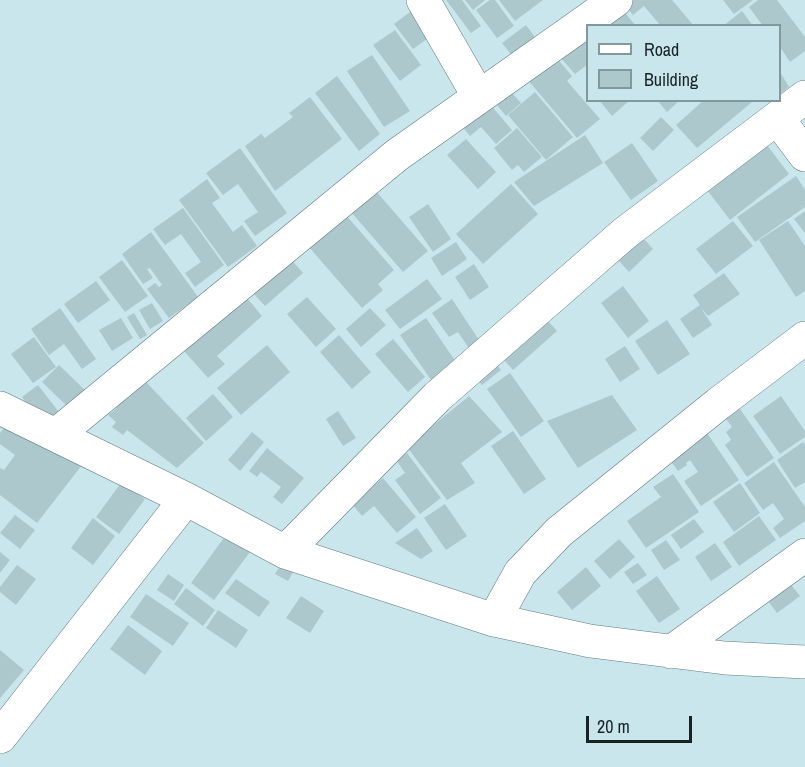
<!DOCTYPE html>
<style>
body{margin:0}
#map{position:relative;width:805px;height:767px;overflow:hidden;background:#c9e6ec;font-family:"Archivo Narrow",sans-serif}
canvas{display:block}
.legend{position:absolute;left:586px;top:24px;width:195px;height:78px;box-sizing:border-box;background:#c9e6ec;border:2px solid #82989c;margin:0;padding:8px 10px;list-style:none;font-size:18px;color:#182325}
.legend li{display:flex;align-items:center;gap:12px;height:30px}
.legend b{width:30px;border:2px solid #82989c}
.scale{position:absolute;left:586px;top:716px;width:106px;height:27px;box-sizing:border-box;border:3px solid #182325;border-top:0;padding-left:8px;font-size:18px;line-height:21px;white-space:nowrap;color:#182325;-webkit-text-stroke:4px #c9e6ec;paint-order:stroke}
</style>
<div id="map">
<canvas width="805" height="767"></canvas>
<ul class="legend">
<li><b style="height:8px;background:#fff"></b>Road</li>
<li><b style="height:16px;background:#acc8cd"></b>Building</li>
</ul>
<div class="scale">20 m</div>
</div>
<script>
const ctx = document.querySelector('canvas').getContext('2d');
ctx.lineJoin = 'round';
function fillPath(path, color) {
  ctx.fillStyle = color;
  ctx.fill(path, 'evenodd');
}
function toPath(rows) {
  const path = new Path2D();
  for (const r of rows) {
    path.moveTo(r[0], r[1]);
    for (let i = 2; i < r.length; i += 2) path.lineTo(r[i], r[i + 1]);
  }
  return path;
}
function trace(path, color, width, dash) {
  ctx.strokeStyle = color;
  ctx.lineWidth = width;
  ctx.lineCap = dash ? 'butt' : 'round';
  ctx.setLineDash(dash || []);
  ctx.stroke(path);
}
const building = toPath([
 [426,0,445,26,413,49,394,24],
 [446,0,462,0,481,26,471,33],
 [465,0,485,0,473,10],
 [490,0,495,0,514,26,497,38,476,10],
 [499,0,543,0,515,21],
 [624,0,672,0,694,26,661,26,644,6,633,15,622,2],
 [723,0,753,0,734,14],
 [758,0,777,0,805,37,805,51,790,62,780,47,780,26,763,26,749,7],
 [621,8,636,26,609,26,605,21],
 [742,11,753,26,723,26],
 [526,25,537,40,514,58,502,43],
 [395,30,421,65,400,81,373,45],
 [588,33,588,64,575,74,558,55],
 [372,55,410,111,384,127,347,71],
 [554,55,572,76,567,81,600,119,577,138,527,79],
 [780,72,789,87,780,94],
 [337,76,380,134,359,151,315,93],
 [502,82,521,103,506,116,488,94],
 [535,92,573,137,546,160,508,115],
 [483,96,512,130,496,144,481,127,470,136,456,119],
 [310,97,342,139,275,191,245,146,261,134,265,138,293,117,289,113],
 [599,100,630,100,612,116],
 [657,100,680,100,667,112],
 [704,100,752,102,697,148,676,125],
 [661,117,674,130,653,151,640,138],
 [517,128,542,157,524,172,518,165,512,170,494,148],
 [585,135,603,163,534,206,514,182],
 [760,136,789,174,730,220,701,182],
 [466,139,496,172,478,189,447,155],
 [632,143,658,181,631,200,604,162],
 [240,148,287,213,255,236,244,221,258,212,238,184,223,195,206,173],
 [796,176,805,190,805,207,755,242,737,217],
 [207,179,220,198,212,203,233,232,242,225,257,246,228,267,179,200],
 [511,184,538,214,483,264,456,234],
 [375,190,428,251,403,272,351,212],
 [428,204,451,239,433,252,409,217],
 [183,208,224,265,195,287,185,273,201,262,181,234,165,245,153,229],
 [805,211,805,233,794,219],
 [345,214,394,270,378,284,383,290,362,308,308,246],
 [733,221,753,246,716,274,696,249],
 [788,221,805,246,805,291,796,297,759,240],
 [635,229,653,249,629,272,611,252],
 [151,232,198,297,169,318,147,289,155,283,159,287,162,285,150,268,147,269,153,278,143,284,122,254],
 [456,242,467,259,442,276,431,258],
 [290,258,303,273,265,306,252,292],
 [122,260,148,296,125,312,99,277],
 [474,264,489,287,470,300,455,277],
 [724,273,740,294,708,316,701,308,712,325,693,338,680,319,700,305,693,295],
 [427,279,442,299,400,329,385,310],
 [96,281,110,300,78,323,64,304],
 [623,286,649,321,628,338,601,303],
 [307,297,336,329,316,347,287,314],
 [247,298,262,316,217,356,225,364,208,378,184,351],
 [452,299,479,340,468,347,458,332,449,337,432,313],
 [152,303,163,321,150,329,139,310],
 [60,308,96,359,82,369,64,344,49,355,31,329],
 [370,308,386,325,361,347,346,329],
 [540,312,557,331,513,370,497,352],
 [134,313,147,335,140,339,127,317],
 [121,318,133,338,112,351,99,330],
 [426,318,456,362,431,380,400,335],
 [667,320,690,354,658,375,635,341],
 [339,335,371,372,352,389,320,352],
 [34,337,56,367,33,383,11,354],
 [393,339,425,377,408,392,375,354],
 [267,345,290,372,241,415,217,388],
 [625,346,640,369,620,382,605,359],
 [491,357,501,370,482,385,472,373],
 [59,365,86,391,69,408,42,382],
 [510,373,544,421,521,437,487,389],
 [146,382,204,443,177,468,127,430,123,435,112,427,116,422,108,415,117,408,115,406,125,397,127,399],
 [38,385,62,416,58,420,28,406,22,397],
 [213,394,233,417,206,441,186,418],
 [612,395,637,430,578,468,547,421],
 [469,396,502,432,461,463,475,483,447,500,407,447],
 [781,396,805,431,805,437,780,454,753,416],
 [738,406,774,458,747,477,725,445,731,440,726,432,732,427,724,416],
 [338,411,356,438,343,446,326,419],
 [8,423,82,465,37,523,0,495,0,468,4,470,15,455,0,444,0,433],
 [705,430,739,480,701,506,684,481,698,472,690,460,686,463,687,465,678,471,667,456],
 [513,431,546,479,524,494,491,446],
 [252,432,264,442,240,471,228,460],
 [803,442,805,445,805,482,795,488,777,460],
 [267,448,304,478,282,504,273,497,281,487,261,472,257,477,249,471],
 [407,453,441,498,420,514,395,480,405,473,397,461],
 [774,462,805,507,805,521,780,538,773,528,784,519,773,503,763,510,744,483],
 [673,474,699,512,646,548,627,521,661,497,653,487],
 [383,478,416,517,397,533,374,506,362,516,352,504],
 [121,483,145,499,119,534,96,517],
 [740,483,760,513,734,532,713,502],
 [445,504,467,536,446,550,424,518],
 [15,515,35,530,20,549,0,533],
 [759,516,776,540,739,566,723,542],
 [93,518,115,536,93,565,71,548],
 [694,519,704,532,681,549,671,535],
 [417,528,433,551,421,559,395,543],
 [226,535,250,552,214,600,191,583],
 [619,539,635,557,610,579,594,561],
 [666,540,680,560,664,570,651,550],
 [715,543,732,567,711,581,695,557],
 [0,552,10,560,0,573],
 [284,560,296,567,288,581,275,574],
 [638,563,647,575,633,584,624,572],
 [17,565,36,579,16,605,0,592,0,587],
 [586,567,601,586,572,610,557,592],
 [168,574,184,585,174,601,157,590],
 [657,576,680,609,659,623,636,591],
 [236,579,270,602,259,617,225,593],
 [788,581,800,596,777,613,766,598],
 [186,588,215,610,203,626,174,604],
 [146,594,189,623,173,646,130,617],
 [301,596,324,611,310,633,286,618],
 [218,610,248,630,236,648,206,628],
 [128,625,162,651,145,675,110,649],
 [0,650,24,670,0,698]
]);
const street = toPath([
 [423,0,479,97],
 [778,119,805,155],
 [0,408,186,499,285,552,494,620,590,641,725,658,805,662],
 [57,434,397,155,616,0],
 [285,552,437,397,625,233,805,97],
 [494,620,520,573,559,532,718,404,805,338],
 [671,652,805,555],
 [0,737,186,499]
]);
fillPath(building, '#acc8cd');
trace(street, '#607a7f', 34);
trace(street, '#fff', 33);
</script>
